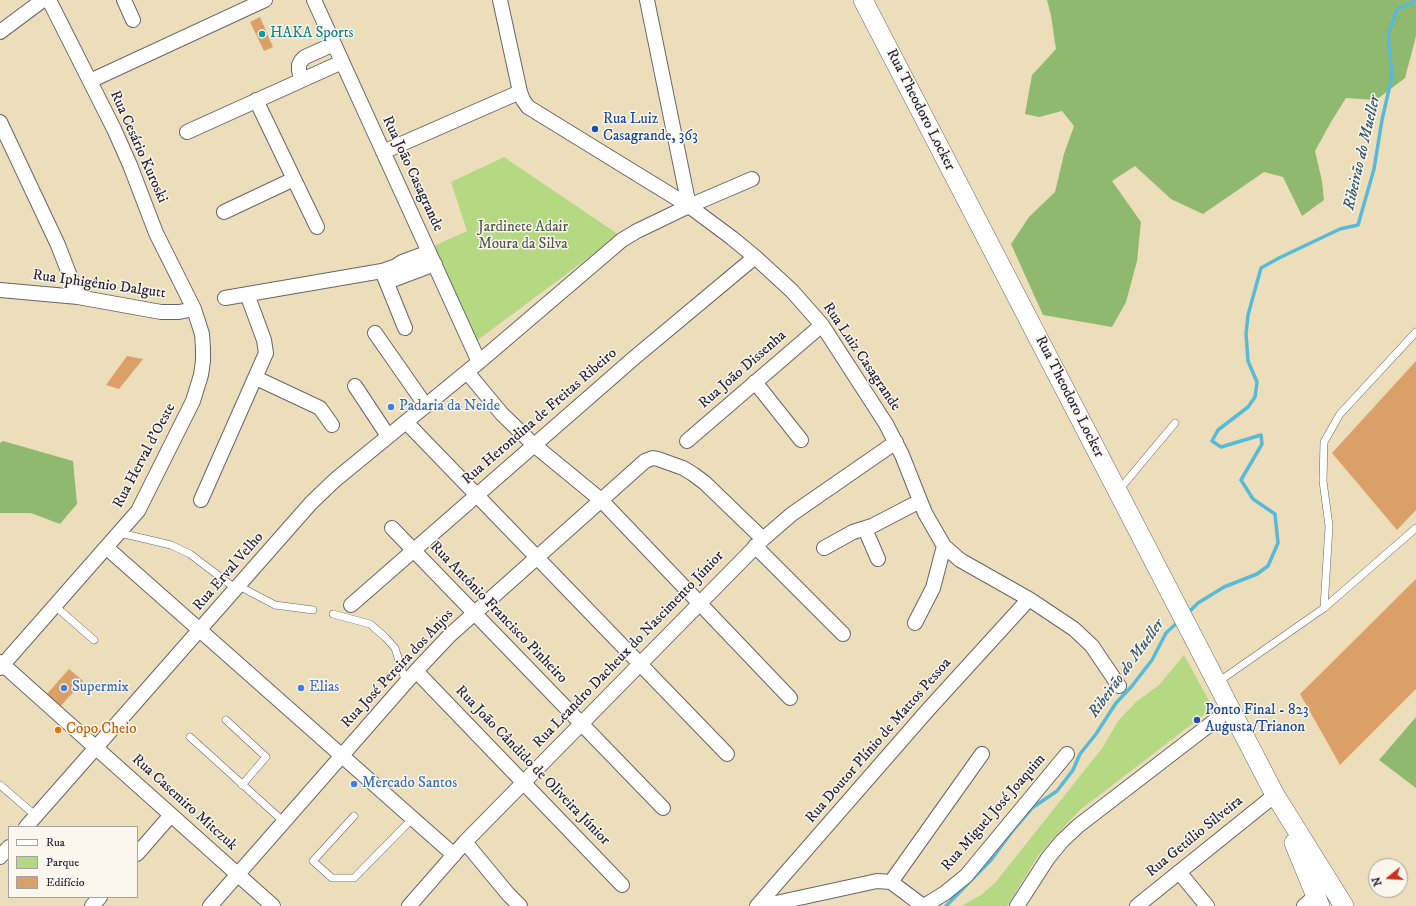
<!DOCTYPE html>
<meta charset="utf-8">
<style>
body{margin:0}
#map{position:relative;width:1416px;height:906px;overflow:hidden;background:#ecdebb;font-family:"IM FELL DW Pica",serif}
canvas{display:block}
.legend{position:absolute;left:8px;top:826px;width:130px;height:72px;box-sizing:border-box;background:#fbf7ec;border:1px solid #a4a2a5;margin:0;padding:5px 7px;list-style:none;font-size:12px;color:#22223b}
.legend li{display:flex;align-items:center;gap:8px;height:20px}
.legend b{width:20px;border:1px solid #a4a2a5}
.north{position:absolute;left:1368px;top:858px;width:40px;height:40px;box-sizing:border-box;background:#fbf7ec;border:1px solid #a4a2a5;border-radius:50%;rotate:252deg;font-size:11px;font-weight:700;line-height:16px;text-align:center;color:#22223b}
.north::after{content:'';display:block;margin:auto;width:14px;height:18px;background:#c8321e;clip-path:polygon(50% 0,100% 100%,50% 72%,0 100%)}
</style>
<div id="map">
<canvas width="1416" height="906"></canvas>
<ul class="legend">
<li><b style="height:5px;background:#fff"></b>Rua</li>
<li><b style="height:11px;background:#b5d982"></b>Parque</li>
<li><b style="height:11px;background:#dba067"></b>Edifício</li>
</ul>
<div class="north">N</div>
</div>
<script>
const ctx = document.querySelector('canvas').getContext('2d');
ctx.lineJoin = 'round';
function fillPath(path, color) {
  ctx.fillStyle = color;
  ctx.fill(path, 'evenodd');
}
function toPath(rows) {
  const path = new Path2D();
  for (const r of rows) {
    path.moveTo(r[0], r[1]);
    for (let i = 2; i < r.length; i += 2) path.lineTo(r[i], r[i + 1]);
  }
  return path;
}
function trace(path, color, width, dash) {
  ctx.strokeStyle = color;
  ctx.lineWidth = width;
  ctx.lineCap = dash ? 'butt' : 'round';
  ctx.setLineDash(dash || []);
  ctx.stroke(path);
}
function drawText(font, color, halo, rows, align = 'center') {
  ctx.font = font + ' "IM FELL DW Pica",serif';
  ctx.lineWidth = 3;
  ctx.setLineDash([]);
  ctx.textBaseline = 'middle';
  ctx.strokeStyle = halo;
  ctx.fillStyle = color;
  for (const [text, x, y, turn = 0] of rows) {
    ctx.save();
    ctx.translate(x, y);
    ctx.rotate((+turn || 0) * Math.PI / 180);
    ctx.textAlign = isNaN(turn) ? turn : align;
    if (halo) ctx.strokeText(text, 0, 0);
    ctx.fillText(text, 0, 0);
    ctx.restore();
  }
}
const green = toPath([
 [504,157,619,235,475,342,434,246,467,231,451,182],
 [1184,655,1213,708,1080,810,1058,833,1038,856,1007,906,962,906,981,895,995,883,1103,747,1118,721,1136,702,1159,685]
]);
const forest = toPath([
 [1047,0,1416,0,1416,36,1405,78,1376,100,1346,98,1331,122,1315,151,1322,181,1324,200,1302,216,1283,177,1264,172,1203,214,1171,199,1135,166,1112,181,1141,222,1137,261,1126,302,1112,327,1043,315,1011,244,1029,217,1055,192,1064,154,1074,126,1062,111,1039,117,1025,114,1032,75,1056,49,1051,16],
 [3,441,73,461,77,504,60,524,31,513,0,513,0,443],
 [1416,717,1416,788,1379,760]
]);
const stream = toPath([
 [1188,613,1198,603,1224,587,1257,574,1268,566,1278,543,1275,514,1253,499,1241,480,1262,444,1261,435,1221,447,1212,441,1218,430,1248,407,1255,397,1257,382,1248,361,1246,334,1248,315,1261,268,1279,258,1340,229,1358,225,1374,169,1382,120,1392,76,1388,35,1397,9,1412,3,1413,0],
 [946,906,991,860,1014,829,1032,808,1057,791,1073,770,1080,754,1096,734,1116,703,1132,686,1152,660,1166,633,1179,621]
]);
const building = toPath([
 [260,17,273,47,264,51,250,22],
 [127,356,143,359,119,389,106,385],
 [1416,361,1416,510,1397,530,1332,453],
 [1416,579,1416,689,1340,765,1300,694],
 [69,669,83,681,60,707,46,695]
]);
const lane = toPath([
 [1119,490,1175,423],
 [120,533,171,545,190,554,236,589],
 [239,586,275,605,313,610],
 [55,606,94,640],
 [1324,608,1329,526,1323,481,1324,442,1340,414,1416,332],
 [333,614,370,624,385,637,395,648,406,683],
 [1218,682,1324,608,1416,528],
 [226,720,266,757,242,785],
 [190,737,284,822],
 [0,785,36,816],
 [354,816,313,861,332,878,354,878,412,819]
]);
const street = toPath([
 [124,0,133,20],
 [314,0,479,362],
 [500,0,520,92,523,100,528,107,689,206,732,238,755,257,792,291,822,325,886,424,902,455,925,513,944,546,960,560,1029,599,1074,629,1092,646,1119,686],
 [647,0,689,206],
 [0,32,43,0],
 [301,80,299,70,299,65,301,61,305,57,334,44],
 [90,81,265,0],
 [256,100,317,227],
 [0,122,58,245,78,297],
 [187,132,342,62],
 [383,152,520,92],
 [224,212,294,179],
 [382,271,405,328],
 [387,282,435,264],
 [0,290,78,297,161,312,179,312,194,309],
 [225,298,382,271,396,266,402,262,429,252],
 [375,333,426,406],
 [467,372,502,414,534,445,601,500,790,698],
 [256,378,320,408,332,425],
 [755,382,801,440],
 [355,386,388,436],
 [406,422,727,754],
 [687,441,822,325],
 [201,500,266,353,264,340,247,294],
 [392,528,663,808],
 [865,529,878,559],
 [755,546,843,634],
 [107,548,454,855],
 [824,548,853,532,872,526,920,501],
 [351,605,634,358,755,257],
 [915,623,933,588,944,546],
 [0,662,273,906],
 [0,668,138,511,193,401,201,375,203,361,203,348,202,334,194,309,156,233,130,165,114,129,49,0],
 [416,671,622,885],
 [26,827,311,503,335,480,479,362,622,240,637,231,689,206,752,179],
 [465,842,508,894,520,906],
 [137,854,171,815],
 [0,857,9,847],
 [1179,872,1207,906],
 [891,882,982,754],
 [92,906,100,897],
 [210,906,416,671,450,635,645,461,653,458,658,459,683,468,693,474,705,483,763,539],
 [409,906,465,842,763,539,792,514,896,442],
 [757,906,927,711,1029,599],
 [762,906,877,881,891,882,923,906],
 [924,906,945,893,966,876,1067,754],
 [1017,906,1048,858,1062,841,1078,826,1230,709],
 [1137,906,1275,795],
 [1304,906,1316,896]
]);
const secondary = toPath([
 [863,0,1275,795,1344,906],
 [1294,843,1320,906]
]);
const markers = [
 [262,34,4,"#0f9aa8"],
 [595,129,4,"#1a4fb4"],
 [391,407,4,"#3f7fe0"],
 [64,688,4,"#3f7fe0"],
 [301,688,4,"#3f7fe0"],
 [1197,720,4,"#1a4fb4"],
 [58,730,4,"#e8710a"],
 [354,784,4,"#3f7fe0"]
];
const cultureNames = [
 ["HAKA Sports",270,34]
];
const streetNames = [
 ["Rua Theodoro Locker",920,110,63],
 ["Rua Cesário Kuroski",138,147,66],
 ["Rua João Casagrande",412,174,65],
 ["Rua Iphigênio Dalgutt",99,285,8],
 ["Rua Luiz Casagrande",861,357,56],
 ["Rua João Dissenha",743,370,-41],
 ["Rua Theodoro Locker",1069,397,63],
 ["Rua Herondina de Freitas Ribeiro",540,417,-41],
 ["Rua Herval d'Oeste",145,456,-62],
 ["Rua Erval Velho",229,572,-49],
 ["Rua Antônio Francisco Pinheiro",498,613,46],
 ["Rua Leandro Dacheux do Nascimento Júnior",629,650,-46],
 ["Rua José Pereira dos Anjos",398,669,-47],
 ["Rua Doutor Plínio de Mattos Pessoa",879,741,-49],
 ["Rua João Cândido de Oliveira Júnior",532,766,46],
 ["Rua Casemiro Mitczuk",184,803,42],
 ["Rua Miguel José Joaquim",994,813,-49],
 ["Rua Getúlio Silveira",1195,837,-39]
];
const transitNames = [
 ["Rua Luiz",603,120],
 ["Casagrande, 363",603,137],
 ["Ponto Final - 823",1205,711],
 ["Augusta/Trianon",1205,728]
];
const parkNames = [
 ["Jardinete Adair",523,228],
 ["Moura da Silva",523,245]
];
const shopNames = [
 ["Padaria da Neide",399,407],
 ["Supermix",72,688],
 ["Elias",309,688],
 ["Mercado Santos",362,784]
];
const foodNames = [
 ["Copo Cheio",66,730]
];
const waterNames = [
 ["Ribeirão do Mueller",1363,153,-77],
 ["Ribeirão do Mueller",1127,669,-54]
];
fillPath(green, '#b5d982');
fillPath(forest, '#90b970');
trace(stream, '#58bad6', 3.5);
fillPath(building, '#dba067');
trace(lane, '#696468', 8);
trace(street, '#696468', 16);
trace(secondary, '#696468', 20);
trace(lane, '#fff', 7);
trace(street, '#fff', 14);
trace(secondary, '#fff', 19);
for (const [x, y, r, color] of markers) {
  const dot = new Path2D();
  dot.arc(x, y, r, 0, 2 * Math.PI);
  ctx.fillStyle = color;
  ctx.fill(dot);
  trace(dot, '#fbf7ec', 1.5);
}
drawText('15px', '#0d838f', '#fbf7ec', cultureNames, 'left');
drawText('15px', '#22223b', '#fbf7ec', streetNames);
drawText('15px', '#164399', '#fbf7ec', transitNames, 'left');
drawText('15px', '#4e5950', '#fbf7ec', parkNames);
drawText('15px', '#366cbe', '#fbf7ec', shopNames, 'left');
drawText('15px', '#c56008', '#fbf7ec', foodNames, 'left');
drawText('italic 16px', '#355771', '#fbf7ec', waterNames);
</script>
